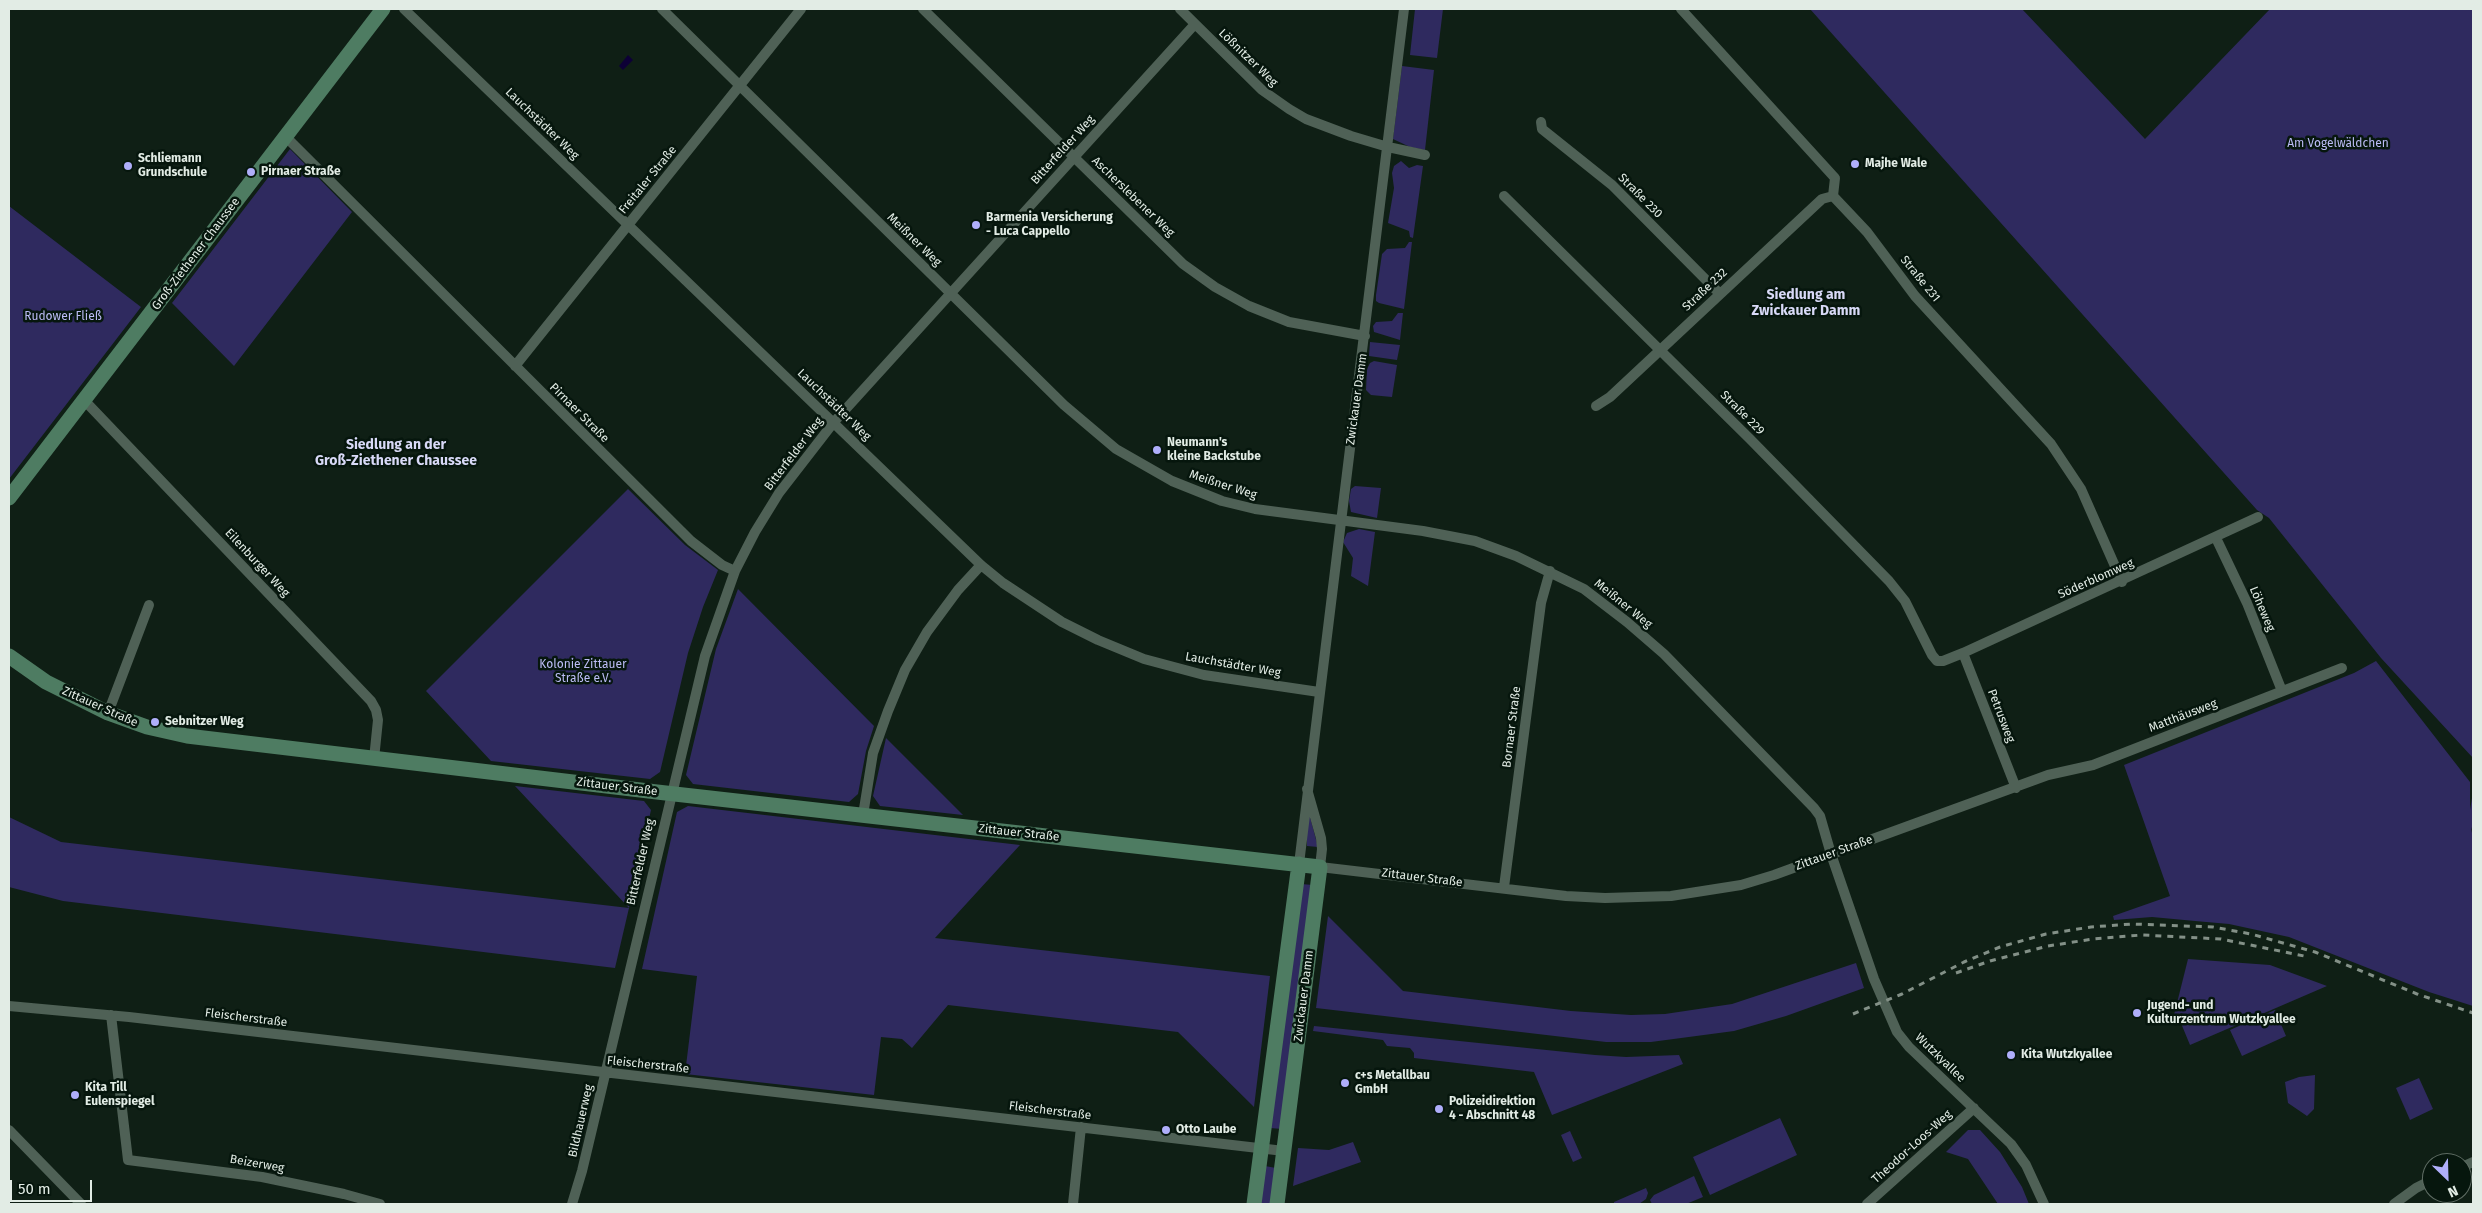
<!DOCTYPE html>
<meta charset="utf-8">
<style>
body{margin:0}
#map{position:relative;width:2482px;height:1213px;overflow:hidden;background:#0f1f15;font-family:"Fira Sans",sans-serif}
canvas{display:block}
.frame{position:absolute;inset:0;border:10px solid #e2ece5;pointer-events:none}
.north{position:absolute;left:2422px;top:1153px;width:50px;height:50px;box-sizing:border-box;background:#06160d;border:1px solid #5e6c63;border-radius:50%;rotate:156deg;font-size:14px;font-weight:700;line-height:20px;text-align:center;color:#e2ece5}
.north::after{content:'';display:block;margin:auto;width:18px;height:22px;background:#afaefa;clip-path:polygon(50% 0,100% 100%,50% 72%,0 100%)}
.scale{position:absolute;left:10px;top:1180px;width:82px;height:22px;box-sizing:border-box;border:2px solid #e2ece5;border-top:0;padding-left:6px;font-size:15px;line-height:18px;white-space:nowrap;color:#e2ece5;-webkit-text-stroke:4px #06160d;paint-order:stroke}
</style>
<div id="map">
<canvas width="2482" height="1213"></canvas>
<div class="frame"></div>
<div class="north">N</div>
<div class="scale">50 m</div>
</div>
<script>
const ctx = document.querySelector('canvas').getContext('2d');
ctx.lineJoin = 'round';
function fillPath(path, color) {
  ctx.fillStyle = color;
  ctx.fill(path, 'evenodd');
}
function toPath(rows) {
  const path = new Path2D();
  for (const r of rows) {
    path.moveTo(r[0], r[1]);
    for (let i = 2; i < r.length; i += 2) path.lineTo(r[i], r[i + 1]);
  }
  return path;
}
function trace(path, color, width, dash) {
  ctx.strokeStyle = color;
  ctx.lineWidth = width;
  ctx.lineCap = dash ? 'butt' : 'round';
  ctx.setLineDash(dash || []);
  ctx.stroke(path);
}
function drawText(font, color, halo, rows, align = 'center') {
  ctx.font = font + ' "Fira Sans",sans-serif';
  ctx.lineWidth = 5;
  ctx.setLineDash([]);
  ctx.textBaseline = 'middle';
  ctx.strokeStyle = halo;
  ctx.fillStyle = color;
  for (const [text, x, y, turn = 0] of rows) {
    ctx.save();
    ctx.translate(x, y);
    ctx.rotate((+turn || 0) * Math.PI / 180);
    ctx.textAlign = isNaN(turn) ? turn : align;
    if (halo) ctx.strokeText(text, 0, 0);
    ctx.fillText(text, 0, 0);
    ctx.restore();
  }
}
const green = toPath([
 [1415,9,1443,9,1437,58,1410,55],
 [1810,9,2022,9,2145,139,2270,9,2473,9,2473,758,2381,658,2269,518,2257,510],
 [1402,66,1434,70,1425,150,1410,147,1393,139],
 [290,149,352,212,234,366,172,303],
 [1401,161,1409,168,1417,165,1423,166,1413,238,1410,237,1409,231,1388,223,1394,188,1392,173,1394,166],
 [9,206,141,307,9,479],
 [1409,242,1412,242,1404,309,1379,303,1376,301,1376,295,1382,254,1387,249,1405,248],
 [1398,313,1403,313,1400,340,1374,332,1373,326,1376,322,1392,321],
 [1370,342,1400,345,1397,360,1369,356],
 [1374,361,1397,365,1392,397,1371,395,1366,390,1367,369,1370,363],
 [1355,486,1381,488,1377,518,1351,512,1349,501,1351,489],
 [628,489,685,545,718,570,703,607,688,653,660,772,650,779,491,761,426,691],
 [1359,529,1375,532,1368,586,1351,576,1353,558,1343,542,1347,533],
 [738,589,874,726,866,751,858,794,849,802,693,784,686,775,716,649],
 [2376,661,2470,782,2470,810,2473,792,2473,832,2471,827,2473,839,2473,1006,2429,992,2289,937,2229,924,2195,921,2152,917,2114,920,2113,916,2170,896,2124,765,2354,673],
 [886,738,963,815,880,806,873,796],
 [515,786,644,801,651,810,629,908,615,968,63,901,9,887,9,817,61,842,629,908],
 [688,806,1020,845,935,938,1270,976,1254,1107,1178,1032,948,1005,912,1048,902,1039,881,1037,874,1095,685,1074,697,976,642,969,677,812],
 [1307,816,1310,817,1318,847,1307,846],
 [1301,884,1313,885,1282,1129,1270,1128],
 [1328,916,1403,991,1571,1011,1631,1015,1665,1014,1732,1004,1856,963,1864,988,1786,1016,1734,1031,1651,1042,1606,1042,1316,1008],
 [2188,959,2270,965,2327,986,2190,1045,2178,1016,2174,1015],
 [2275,1010,2286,1036,2242,1056,2230,1030],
 [1314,1026,1595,1055,1626,1057,1679,1055,1683,1064,1552,1115,1534,1072,1414,1058,1414,1053,1410,1048,1387,1046,1383,1040,1313,1031],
 [2315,1075,2314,1109,2307,1116,2288,1103,2285,1082,2299,1077],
 [2419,1078,2433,1109,2410,1120,2396,1088],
 [1780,1118,1797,1155,1710,1195,1693,1157],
 [1968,1130,1980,1130,2000,1152,2022,1187,2029,1204,1998,1204,1968,1159,1946,1152],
 [1570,1131,1582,1158,1573,1162,1561,1135],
 [1353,1142,1361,1162,1293,1186,1298,1148,1329,1150],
 [1265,1166,1276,1168,1272,1204,1260,1204],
 [1694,1176,1703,1197,1686,1204,1652,1204,1650,1200,1654,1195],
 [1646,1188,1648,1193,1646,1199,1639,1204,1614,1204,1614,1202]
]);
const water = toPath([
 [628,55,633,60,623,70,619,66]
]);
const street = toPath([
 [404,9,981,565,1003,583,1062,622,1098,640,1144,659,1204,675,1319,692],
 [662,9,1064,405,1116,449,1172,481,1222,501,1255,509,1423,531,1475,541,1516,556,1584,589,1627,622,1664,654,1814,808,1820,816,1831,854,1874,979,1897,1032,1909,1047,2011,1144,2026,1165,2044,1204],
 [923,9,1183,264,1215,287,1249,306,1289,322,1365,336],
 [1180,9,1262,90,1289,109,1306,119,1351,136,1388,147,1425,155],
 [1681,9,1835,178,1833,196,1867,232,1915,296,2051,444,2081,489,2122,582],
 [1541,122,1542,129,1612,185,1719,293],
 [286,137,691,541,722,565,735,571],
 [1504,196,1750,439,1889,581,1905,601,1932,655,1937,661,1943,661,1963,653,2258,517],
 [515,366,801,9],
 [84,400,371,701,376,710,378,720,374,759],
 [1596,406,1610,397,1822,199,1833,196],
 [2216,538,2247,603,2282,691],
 [1963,653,2016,788],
 [108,713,149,605],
 [1307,789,1321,838,1322,849,1320,867,1566,896,1605,898,1671,896,1741,885,1774,875,2048,775,2093,765,2342,668],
 [863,815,873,753,888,711,905,670,927,632,958,590,981,565],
 [1299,864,1404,9],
 [1504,887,1541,603,1550,571],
 [9,1006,129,1017,1284,1151],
 [111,1015,128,1160,262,1177,344,1194,380,1204],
 [9,1130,81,1204],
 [2462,1167,2473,1162],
 [572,1204,582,1171,705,656,735,571,755,532,779,493,834,422,1195,24],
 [1073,1204,1081,1127],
 [1867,1204,1974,1108],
 [2394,1204,2416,1188,2432,1180]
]);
const secondary = toPath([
 [9,498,383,9],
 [9,656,46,682,108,713,147,727,187,736,657,792,1320,867,1277,1204],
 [1254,1204,1299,864]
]);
const rail = toPath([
 [1956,973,1990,961,2048,946,2093,939,2142,935,2221,939,2304,956],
 [1853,1014,1902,994,1964,962,2000,947,2046,934,2091,927,2132,924,2213,927,2251,934,2315,952,2417,994,2473,1013]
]);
const markers = [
 [1855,164,5,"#afaefa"],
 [128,166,5,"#afaefa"],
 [251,172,5,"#afaefa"],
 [976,225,5,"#afaefa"],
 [1157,450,5,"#afaefa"],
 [155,722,5,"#afaefa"],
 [2137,1013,5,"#afaefa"],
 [2011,1055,5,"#afaefa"],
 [1345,1083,5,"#afaefa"],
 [75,1095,5,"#afaefa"],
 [1439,1109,5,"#afaefa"],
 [1166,1130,5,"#afaefa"]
];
const streetNames = [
 ["Lößnitzer Weg",1248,58,44],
 ["Lauchstädter Weg",542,124,44],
 ["Bitterfelder Weg",1063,150,-48],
 ["Freitaler Straße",648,180,-51],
 ["Straße 230",1640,196,45],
 ["Ascherslebener Weg",1133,197,44],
 ["Meißner Weg",914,240,44],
 ["Groß-Ziethener Chaussee",196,254,-53],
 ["Straße 231",1920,279,51],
 ["Straße 232",1705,290,-43],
 ["Zwickauer Damm",1357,399,-82],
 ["Lauchstädter Weg",834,405,44],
 ["Pirnaer Straße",579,413,45],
 ["Straße 229",1742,413,45],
 ["Bitterfelder Weg",794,454,-53],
 ["Meißner Weg",1223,485,18],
 ["Eilenburger Weg",257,563,47],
 ["Söderblomweg",2096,579,-24],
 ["Meißner Weg",1623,604,39],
 ["Löheweg",2262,609,67],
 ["Lauchstädter Weg",1233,665,10],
 ["Zittauer Straße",100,707,24],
 ["Petrusweg",2001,716,69],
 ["Matthäusweg",2183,716,-21],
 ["Bornaer Straße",1512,727,-83],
 ["Zittauer Straße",617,787,7],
 ["Zittauer Straße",1019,833,6],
 ["Zittauer Straße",1834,853,-20],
 ["Bitterfelder Weg",641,862,-77],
 ["Zittauer Straße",1422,878,7],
 ["Zwickauer Damm",1304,996,-83],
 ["Fleischerstraße",246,1018,7],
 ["Wutzkyallee",1940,1058,44],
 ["Fleischerstraße",648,1065,6],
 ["Fleischerstraße",1050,1111,7],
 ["Bildhauerweg",581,1121,-77],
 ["Theodor-Loos-Weg",1912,1147,-42],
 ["Beizerweg",257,1164,10]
];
const parkNames = [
 ["Am Vogelwäldchen",2338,144],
 ["Rudower Fließ",63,317],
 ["Kolonie Zittauer",583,665],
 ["Straße e.V.",583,679]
];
const poiNames = [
 ["Schliemann",138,159],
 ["Grundschule",138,173],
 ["Majhe Wale",1865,164],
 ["Pirnaer Straße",261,172],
 ["Barmenia Versicherung",986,218],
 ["- Luca Cappello",986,232],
 ["Neumann's",1167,443],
 ["kleine Backstube",1167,457],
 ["Sebnitzer Weg",165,722],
 ["Jugend- und",2147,1006],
 ["Kulturzentrum Wutzkyallee",2147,1020],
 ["Kita Wutzkyallee",2021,1055],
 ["c+s Metallbau",1355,1076],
 ["GmbH",1355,1090],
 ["Kita Till",85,1088],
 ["Eulenspiegel",85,1102],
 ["Polizeidirektion",1449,1102],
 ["4 - Abschnitt 48",1449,1116],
 ["Otto Laube",1176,1130]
];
const neighbourhoodNames = [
 ["Siedlung am",1806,295],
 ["Zwickauer Damm",1806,311],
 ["Siedlung an der",396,445],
 ["Groß-Ziethener Chaussee",396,461]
];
fillPath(green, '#2f2a5f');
fillPath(water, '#0d0036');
trace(street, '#4f6156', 10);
trace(secondary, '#4e7c62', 15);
trace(rail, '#839087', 3, [6, 6]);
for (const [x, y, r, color] of markers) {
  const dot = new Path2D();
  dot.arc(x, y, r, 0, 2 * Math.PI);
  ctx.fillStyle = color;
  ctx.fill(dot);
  trace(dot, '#06160d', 2);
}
drawText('12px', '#e2ece5', '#06160d', streetNames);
drawText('12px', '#bcbcf6', '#06160d', parkNames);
drawText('bold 12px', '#e2ece5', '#06160d', poiNames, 'left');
drawText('bold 14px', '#d8d9f7', '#06160d', neighbourhoodNames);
</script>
